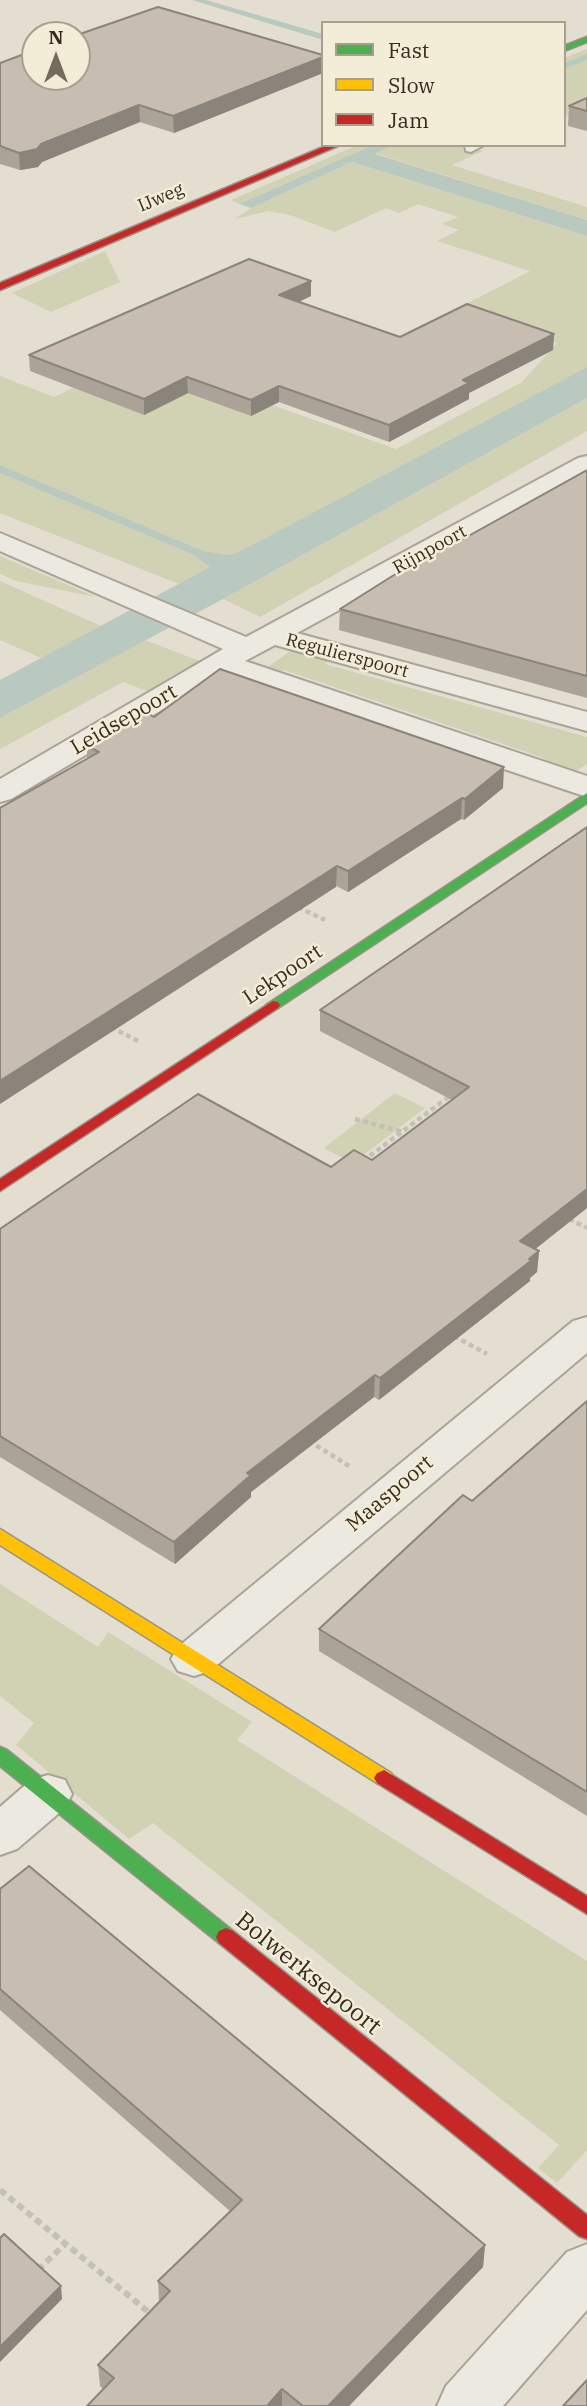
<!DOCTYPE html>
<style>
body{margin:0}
#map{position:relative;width:587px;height:2406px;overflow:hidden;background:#e3decf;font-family:"IBM Plex Serif",serif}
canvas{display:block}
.legend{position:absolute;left:321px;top:21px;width:245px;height:126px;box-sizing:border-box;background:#f3ecd7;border:2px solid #a89f8e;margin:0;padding:9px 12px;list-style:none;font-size:21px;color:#382c20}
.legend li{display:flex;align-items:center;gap:14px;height:35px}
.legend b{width:35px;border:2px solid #a89f8e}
.north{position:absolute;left:21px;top:21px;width:70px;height:70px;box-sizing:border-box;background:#f3ecd7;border:2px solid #a89f8e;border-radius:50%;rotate:0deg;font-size:19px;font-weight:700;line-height:28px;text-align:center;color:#382c20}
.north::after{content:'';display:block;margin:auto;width:24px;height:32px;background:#746a5d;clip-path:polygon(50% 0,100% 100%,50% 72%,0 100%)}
</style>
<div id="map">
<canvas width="587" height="2406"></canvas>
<ul class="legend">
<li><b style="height:9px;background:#4caf50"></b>Fast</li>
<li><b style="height:9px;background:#ffc107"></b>Slow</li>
<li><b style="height:9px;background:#c62828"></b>Jam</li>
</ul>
<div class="north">N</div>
</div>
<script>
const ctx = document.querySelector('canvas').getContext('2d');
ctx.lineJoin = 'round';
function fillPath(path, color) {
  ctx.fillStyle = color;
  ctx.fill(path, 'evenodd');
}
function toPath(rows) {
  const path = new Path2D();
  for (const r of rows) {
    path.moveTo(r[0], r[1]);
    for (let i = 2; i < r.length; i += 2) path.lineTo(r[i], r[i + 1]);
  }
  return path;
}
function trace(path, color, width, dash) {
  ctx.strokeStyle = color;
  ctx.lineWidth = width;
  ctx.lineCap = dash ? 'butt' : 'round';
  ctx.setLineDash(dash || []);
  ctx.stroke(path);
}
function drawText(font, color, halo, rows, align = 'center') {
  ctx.font = font + ' "IBM Plex Serif",serif';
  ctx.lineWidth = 5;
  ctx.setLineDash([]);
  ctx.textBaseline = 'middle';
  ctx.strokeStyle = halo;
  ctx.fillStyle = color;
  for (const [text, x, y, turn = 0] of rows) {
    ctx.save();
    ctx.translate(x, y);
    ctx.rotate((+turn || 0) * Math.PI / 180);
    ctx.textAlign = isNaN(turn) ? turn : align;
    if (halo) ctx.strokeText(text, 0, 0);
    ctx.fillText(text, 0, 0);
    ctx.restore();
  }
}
const green = toPath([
 [587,49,587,107,564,117,564,58],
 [358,145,373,145,239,204,231,200],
 [391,145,467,145,483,151,452,165,587,207,587,220,374,153],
 [352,162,587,236,587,367,179,584,0,513,0,376,54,397,137,357,396,449,522,382,557,343,454,310,530,271,437,241,459,230,442,224,458,217,418,204,399,213,386,208,335,232,290,215,268,211,235,219,251,208],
 [105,251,120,282,51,312,12,293],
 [587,398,587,431,260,617,223,599],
 [0,556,96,597,16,581,0,574],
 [0,581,29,594,101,626,41,658,0,640],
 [145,640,202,662,152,693,123,682,0,749,0,718],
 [295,648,331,657,325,664,587,737,587,764,573,773,538,764,544,758,284,670,277,675,263,670],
 [395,1093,425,1108,353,1163,324,1148],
 [0,1584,98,1647,108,1632,252,1722,237,1740,587,1961,587,2150,557,2183,538,2168,559,2145,153,1823,129,1839,16,1745,34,1723,0,1696]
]);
const water = toPath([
 [373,145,391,145,375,154,587,220,587,236,352,162,251,208,239,204],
 [587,367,587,398,223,599,0,718,0,680,210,567,194,555,0,473,0,465,203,551,227,555,237,553]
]);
const stream = toPath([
 [192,0,206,0,323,34,323,40,192,0],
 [587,54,587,60,564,69,564,63,587,54]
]);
const pathFar1 = toPath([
 [298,907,325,920],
 [111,1027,138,1041],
 [355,1119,403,1132],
 [363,1161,451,1095],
 [569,1219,587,1228],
 [454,1336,487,1354],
 [309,1441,349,1466]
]);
const path = toPath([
 [0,2190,151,2314],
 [38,2270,65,2244]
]);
const lane = toPath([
 [465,145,484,145,471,152,466,151,465,145]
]);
const street = toPath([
 [587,456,587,475,297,633,587,712,587,731,275,645,245,661,587,776,587,797,223,674,11,799,0,802,0,779,223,649,0,551,0,533,246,637,578,458,587,456],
 [587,1317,587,1353,210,1671,194,1676,178,1671,171,1659,178,1647,573,1321,587,1317],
 [48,1775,65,1780,72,1794,65,1808,17,1849,0,1855,0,1807,31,1780,48,1775],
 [587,2244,587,2310,503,2406,437,2406,446,2386,567,2252,587,2244]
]);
const fast = toPath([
 [587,37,587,42,564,51,564,46,587,37],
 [587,793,587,803,278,1008,268,1008,266,1005,587,793],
 [0,1747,7,1750,233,1931,236,1937,233,1943,226,1946,219,1943,0,1766,0,1747]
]);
const slow = toPath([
 [0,1529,391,1773,394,1778,391,1783,384,1786,377,1783,0,1545,0,1529]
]);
const jam = toPath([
 [328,145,340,145,0,290,0,283,328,145],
 [273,1001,278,1002,280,1005,278,1008,0,1191,0,1179,273,1001],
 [384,1770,587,1896,587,1914,377,1783,374,1778,377,1773,384,1770],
 [226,1928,233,1931,587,2215,587,2239,579,2236,219,1943,216,1937,219,1931,226,1928]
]);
const wall = toPath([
 [323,55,323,73,174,133,140,122,42,162,38,167,20,170,0,164,0,63],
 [587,98,587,131,568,126,569,106],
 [311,281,311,296,299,302,400,337,554,334,553,350,469,393,469,399,389,442,279,402,251,416,188,393,144,415,30,371,29,355],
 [587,470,587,698,339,630,340,609],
 [154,717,503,788,464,820,461,819,348,892,87,759,87,746],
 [587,827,587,1208,535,1249,539,1251,537,1272,530,1278,530,1281,379,1400,374,1397,251,1492,251,1497,175,1564,0,1457,0,1229,372,1160,452,1100,320,1031,320,1010],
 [587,1401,587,1816,319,1651,319,1629,472,1501],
 [0,1889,485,2245,483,2267,349,2406,87,2406,103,2389,100,2386,98,2365,159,2302,158,2281,231,2212,0,2010]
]);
const shadedWall = toPath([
 [323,57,323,73,174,133,173,116],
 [139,105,140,122,42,162,38,167,20,170,19,153],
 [311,281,311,296,280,310,279,295],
 [554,334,553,350,469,393,469,399,389,442,389,425,463,380],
 [187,377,188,393,144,415,144,399],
 [279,386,279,402,251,416,251,400],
 [504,767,503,788,464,820,465,799],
 [462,798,461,819,348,892,348,871],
 [337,866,336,887,0,1104,0,1081],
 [587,1189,587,1208,519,1262,520,1241],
 [539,1251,537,1272,530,1278,530,1281,379,1400,380,1378],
 [375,1375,374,1397,251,1492,251,1497,175,1564,174,1542,247,1473],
 [485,2245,483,2267,349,2406,328,2406],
 [61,2286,62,2299,0,2362,0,2347],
 [282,2389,282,2406,267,2406]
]);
const building = toPath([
 [158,7,323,55,323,57,173,116,139,105,41,144,37,149,19,153,0,146,0,63,35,50,35,77,77,77,77,35,158,7],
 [587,98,587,111,569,106,587,98],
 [249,259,311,281,279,295,400,337,467,304,554,334,463,380,469,383,389,425,279,386,251,400,187,377,144,399,29,355,249,259],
 [587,470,587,676,340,609,456,536,463,539,587,470],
 [220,669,504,767,465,799,462,798,348,871,337,866,0,1081,0,808,99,752,87,746,145,712,154,717,220,669],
 [587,827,587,1189,520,1241,539,1251,529,1259,532,1260,380,1378,375,1375,247,1473,251,1475,174,1542,0,1436,0,1229,198,1094,331,1167,354,1150,372,1160,469,1087,320,1010,587,827],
 [587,1401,587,1792,319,1629,463,1495,472,1501,587,1401],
 [29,1866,485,2245,328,2406,303,2406,282,2389,267,2406,87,2406,114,2378,98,2365,170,2291,158,2281,242,2200,0,1989,0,1889,29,1866],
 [4,2234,61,2286,0,2347,0,2238,4,2234],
 [587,2380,587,2406,563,2406,587,2380]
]);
const farStreetnames = [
 ["IJweg",161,198,-23],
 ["Rijnpoort",430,550,-29],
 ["Regulierspoort",347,656,15]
];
const streetNames = [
 ["Leidsepoort",124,720,-30],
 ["Lekpoort",283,975,-34],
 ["Maaspoort",390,1494,-40]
];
const nearStreetnames = [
 ["Bolwerksepoort",308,1974,39]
];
fillPath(green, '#d1d2b3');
fillPath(water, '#bac9c0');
fillPath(stream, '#bac9c0');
trace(lane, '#a9a398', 4);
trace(street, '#a9a398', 4);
trace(fast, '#989388', 3);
trace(slow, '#989388', 3);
trace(jam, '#989388', 3);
trace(pathFar1, '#c4c0b7', 4.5, [5, 3.5]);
trace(path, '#c4c0b7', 6, [7, 4.5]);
fillPath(lane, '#ece9e0');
fillPath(street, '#ece9e0');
fillPath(fast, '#4caf50');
fillPath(slow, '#ffc107');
fillPath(jam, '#c62828');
fillPath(wall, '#aba397');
fillPath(shadedWall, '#8b847b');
fillPath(building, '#c7bdb0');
trace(building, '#8b847b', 2);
drawText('18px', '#382c20', '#f3ecd7', farStreetnames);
drawText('21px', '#382c20', '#f3ecd7', streetNames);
drawText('24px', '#382c20', '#f3ecd7', nearStreetnames);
</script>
